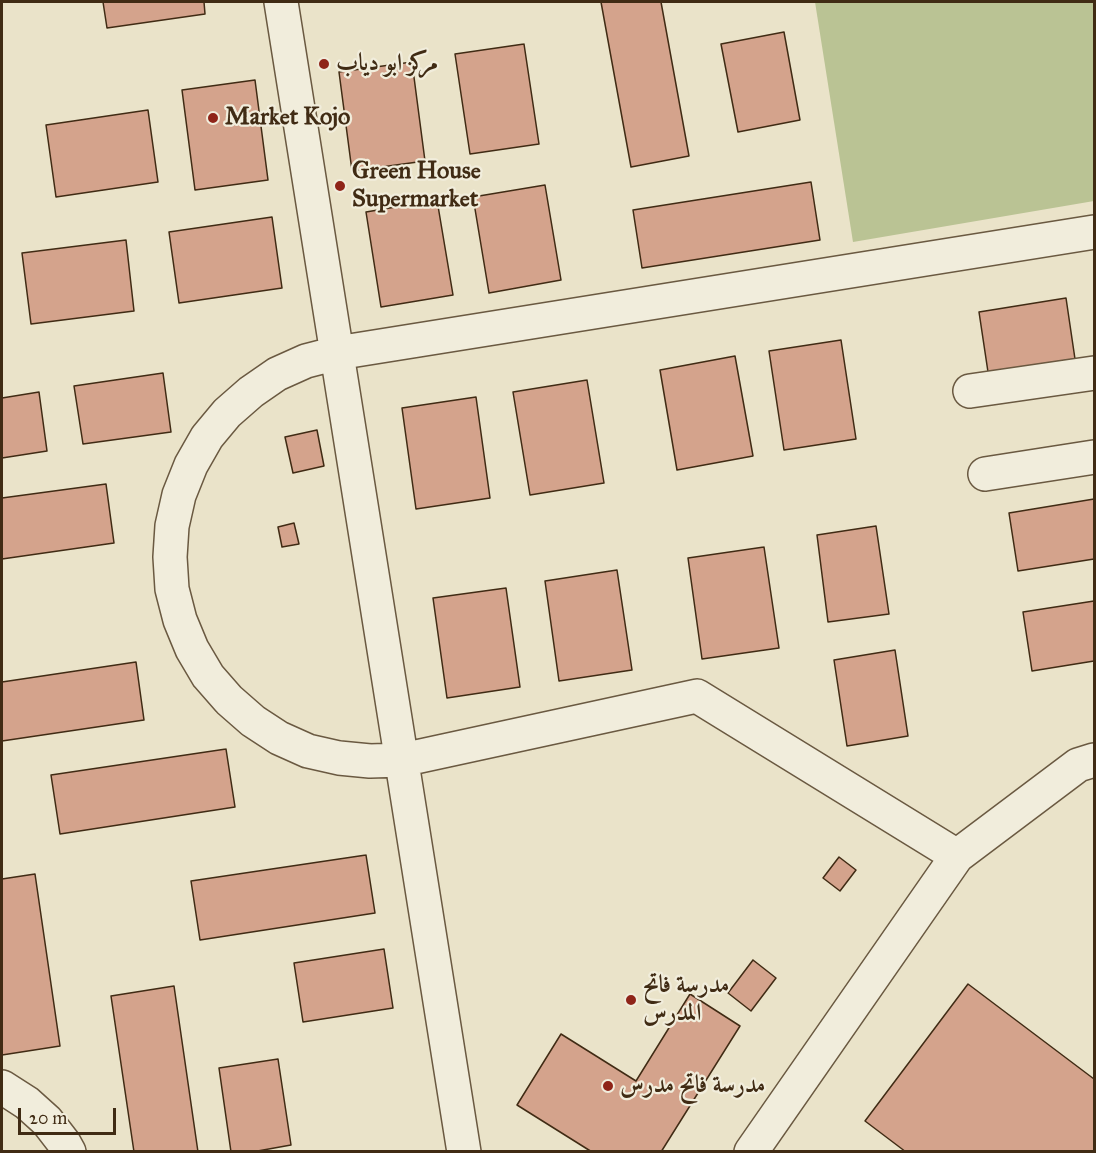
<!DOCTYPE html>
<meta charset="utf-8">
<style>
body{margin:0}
#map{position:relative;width:1096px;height:1153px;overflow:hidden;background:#eae3c9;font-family:"IM FELL Great Primer",serif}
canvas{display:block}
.frame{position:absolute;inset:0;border:3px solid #402b14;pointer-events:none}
.scale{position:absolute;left:18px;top:1108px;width:98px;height:27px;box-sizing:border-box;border:3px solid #402b14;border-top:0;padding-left:8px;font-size:18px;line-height:21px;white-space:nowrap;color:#402b14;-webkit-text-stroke:4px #f1eddc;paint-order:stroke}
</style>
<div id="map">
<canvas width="1096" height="1153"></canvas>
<div class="frame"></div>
<div class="scale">20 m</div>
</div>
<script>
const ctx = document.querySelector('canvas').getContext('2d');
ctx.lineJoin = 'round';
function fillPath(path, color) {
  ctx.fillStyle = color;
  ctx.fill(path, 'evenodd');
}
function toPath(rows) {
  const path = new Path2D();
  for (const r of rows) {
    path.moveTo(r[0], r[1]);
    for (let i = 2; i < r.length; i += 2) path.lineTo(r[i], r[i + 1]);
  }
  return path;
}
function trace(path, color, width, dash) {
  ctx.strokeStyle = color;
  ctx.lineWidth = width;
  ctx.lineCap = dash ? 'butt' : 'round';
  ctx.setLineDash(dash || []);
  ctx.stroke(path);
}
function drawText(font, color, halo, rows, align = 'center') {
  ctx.font = font + ' "IM FELL Great Primer",Amiri,serif';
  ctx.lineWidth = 4.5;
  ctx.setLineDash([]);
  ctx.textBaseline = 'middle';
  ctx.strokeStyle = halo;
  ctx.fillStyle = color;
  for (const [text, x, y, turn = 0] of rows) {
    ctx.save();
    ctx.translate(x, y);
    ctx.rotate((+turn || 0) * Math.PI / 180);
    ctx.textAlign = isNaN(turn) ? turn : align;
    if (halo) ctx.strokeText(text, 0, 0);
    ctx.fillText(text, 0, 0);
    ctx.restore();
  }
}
const green = toPath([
 [815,2,1094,2,1094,201,853,242]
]);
const building = toPath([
 [103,2,204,2,205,14,107,28,103,2],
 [601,2,661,2,689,156,631,167,601,2],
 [784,32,800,120,738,132,721,44,784,32],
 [524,44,539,144,470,154,455,54,524,44],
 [412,62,425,161,352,171,339,72,412,62],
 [255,80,268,180,195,190,182,90,255,80],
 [148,110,158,182,56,197,46,125,148,110],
 [811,182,820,240,642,268,633,210,811,182],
 [545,185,561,280,489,293,473,197,545,185],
 [437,200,453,295,381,307,366,212,437,200],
 [272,217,282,288,179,303,169,232,272,217],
 [126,240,134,311,31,324,22,253,126,240],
 [1066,298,1075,359,988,372,979,312,1066,298],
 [841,340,856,439,784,450,769,351,841,340],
 [735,356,753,456,677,470,660,370,735,356],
 [163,373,171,432,83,444,74,386,163,373],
 [587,380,604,483,530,495,513,392,587,380],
 [39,392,47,451,2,458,2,398,39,392],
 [476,397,490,498,416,509,402,408,476,397],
 [317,430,324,466,293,473,285,437,317,430],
 [106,484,114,543,2,559,2,498,106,484],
 [1094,499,1094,559,1018,571,1009,513,1094,499],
 [294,523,299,544,282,547,278,527,294,523],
 [876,526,889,614,828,622,817,535,876,526],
 [764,547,779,648,702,659,688,558,764,547],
 [617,570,632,670,559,681,545,581,617,570],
 [506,588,520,687,447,698,433,598,506,588],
 [1094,601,1094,661,1032,671,1023,612,1094,601],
 [895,650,908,736,847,746,834,660,895,650],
 [136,662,144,720,2,741,2,682,136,662],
 [226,749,235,807,60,834,51,775,226,749],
 [366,855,375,913,200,940,191,881,366,855],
 [839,857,856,870,840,891,823,878,839,857],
 [35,874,60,1046,2,1055,2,879,35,874],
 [384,949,393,1008,303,1022,294,963,384,949],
 [753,960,776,978,751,1011,728,993,753,960],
 [968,984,1094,1079,1094,1152,906,1152,865,1121,968,984],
 [174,986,198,1152,134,1152,111,996,174,986],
 [690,994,740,1026,661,1152,592,1152,517,1105,561,1034,636,1081,690,994],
 [278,1059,291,1145,252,1152,231,1152,219,1068,278,1059]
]);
const minor = toPath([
 [281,2,464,1152],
 [970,391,1094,373],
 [985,474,1094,457],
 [957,856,697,696,402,760,370,761,339,758,308,751,279,738,253,721,229,700,208,676,192,649,180,620,172,589,170,557,172,526,179,495,191,465,207,437,227,413,251,392,277,374,306,361,337,353,1094,232],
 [2,1087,27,1103,47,1121,64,1143,69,1152],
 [751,1152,957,856,1078,765,1094,760]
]);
const markers = [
 [324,64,6,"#8f2418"],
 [213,118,6,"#8f2418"],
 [340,186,6,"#8f2418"],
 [631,1000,6,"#8f2418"],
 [608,1086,6,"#8f2418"]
];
const poiNames = [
 ["مركز ابو دياب",336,64],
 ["Market Kojo",225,118],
 ["Green House",352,172],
 ["Supermarket",352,200],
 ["مدرسة فاتح",643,986],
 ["المدرس",643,1014],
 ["مدرسة فاتح مدرس",620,1086]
];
fillPath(green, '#bac394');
fillPath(building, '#d4a38c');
trace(building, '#402b14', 1.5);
trace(minor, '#6a5941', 36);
trace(minor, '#f1eddc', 33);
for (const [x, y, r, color] of markers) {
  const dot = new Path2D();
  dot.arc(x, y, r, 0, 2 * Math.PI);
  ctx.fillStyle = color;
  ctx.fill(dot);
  trace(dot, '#f1eddc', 2);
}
drawText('bold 24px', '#402b14', '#f1eddc', poiNames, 'left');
</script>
